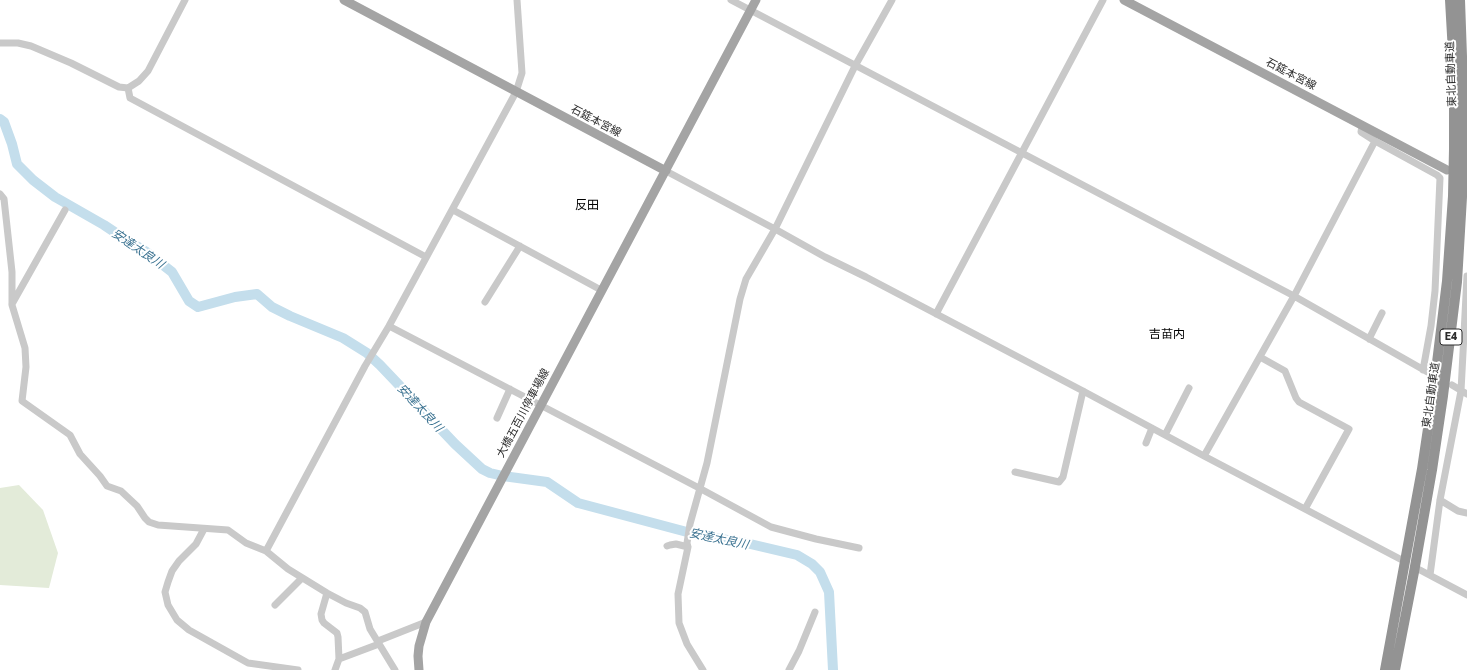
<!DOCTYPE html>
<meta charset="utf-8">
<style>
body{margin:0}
canvas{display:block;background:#fff}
</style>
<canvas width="1467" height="670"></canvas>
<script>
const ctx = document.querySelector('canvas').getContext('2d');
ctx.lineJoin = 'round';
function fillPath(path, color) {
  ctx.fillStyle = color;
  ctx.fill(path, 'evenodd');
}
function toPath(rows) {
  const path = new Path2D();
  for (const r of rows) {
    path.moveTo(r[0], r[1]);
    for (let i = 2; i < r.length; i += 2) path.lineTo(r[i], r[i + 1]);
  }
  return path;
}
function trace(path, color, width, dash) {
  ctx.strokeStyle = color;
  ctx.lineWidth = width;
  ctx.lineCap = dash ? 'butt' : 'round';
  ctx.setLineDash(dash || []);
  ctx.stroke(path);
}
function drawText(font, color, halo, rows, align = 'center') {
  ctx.font = font + ' "Golos Text","Noto Sans JP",sans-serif';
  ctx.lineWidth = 4;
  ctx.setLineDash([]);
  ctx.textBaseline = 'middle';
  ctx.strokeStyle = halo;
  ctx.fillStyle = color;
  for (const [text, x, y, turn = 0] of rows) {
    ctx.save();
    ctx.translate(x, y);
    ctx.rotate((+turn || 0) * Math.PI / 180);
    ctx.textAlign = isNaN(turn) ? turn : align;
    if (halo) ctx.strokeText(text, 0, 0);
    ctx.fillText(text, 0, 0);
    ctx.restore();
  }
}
const green = toPath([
 [19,485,43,510,58,553,49,588,0,585,0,488]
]);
const river = toPath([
 [0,119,4,122,12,144,17,164,33,180,55,197,104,225,125,239,145,251,172,272,189,301,198,307,235,297,257,294,272,307,290,316,343,338,367,353,380,365,455,444,482,469,490,473,503,476,547,482,578,503,702,536,746,543,797,555,812,564,820,572,829,592,833,670]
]);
const minor = toPath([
 [731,0,1294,296,1431,374],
 [0,43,18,43,31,46,71,63,119,87,128,88,139,81,148,71,185,0],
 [128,88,130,98,426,257],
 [1375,141,1437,175,1440,178,1435,291,1431,326,1423,370],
 [666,171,775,229,825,257,866,277,1083,391,1204,456,1400,559],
 [0,194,4,199,12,272,12,305,25,348,26,367,22,401,70,435,80,454,100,476,107,486,121,491,137,506,145,518,149,522,158,525,228,530,246,543,266,551,288,569,327,593,346,603,360,608,365,612,370,629,395,670],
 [453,210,601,290],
 [485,302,520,246],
 [12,304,65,210],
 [936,314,1103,0],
 [389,326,701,489,771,527,816,539,859,548],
 [1369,339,1382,313],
 [1260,357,1285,371,1296,398,1299,402,1349,429,1305,509],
 [1452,385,1467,394],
 [497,418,510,389],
 [1165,435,1189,388],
 [1146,443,1152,428],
 [1204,456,1294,296,1375,141,1361,132,1362,125],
 [1015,472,1059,482,1063,477,1083,391],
 [1440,500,1458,511,1467,513],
 [204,529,196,544,179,561,172,571,168,582,165,592,168,605,177,620,189,630,248,663,298,670],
 [667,546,670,545,676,544,688,547],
 [266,551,365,366,389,326,516,92,522,73,517,0],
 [1420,570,1467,595],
 [1430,575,1440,500,1461,391,1467,276],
 [327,593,321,614,322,620,324,623,337,633,338,637,339,659,335,670],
 [275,605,302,578],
 [378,641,426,622],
 [339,659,379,644],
 [703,670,687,644,679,623,678,594,688,547,687,543,690,524,707,463,740,299,746,279,775,229,855,66,892,0],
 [789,670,799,651,815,612]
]);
const major = toPath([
 [344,0,666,171],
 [1124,0,1447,170],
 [419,670,418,656,419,646,426,622,756,0]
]);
const highway = toPath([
 [1385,670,1422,469,1433,395,1447,281,1453,196,1454,149,1454,70,1450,0],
 [1395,670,1414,572,1432,470,1443,396,1457,282,1462,197,1464,113,1460,0]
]);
const shields = [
 [1451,337,22]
];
const shieldNames = [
 ["E4",1451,337]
];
const streetNames = [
 ["石筵本宮線",1291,74,28],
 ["東北自動車道",1451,74,-92],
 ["石筵本宮線",596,121,28],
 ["東北自動車道",1431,395,-82],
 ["大橋五百川停車場線",523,413,-62]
];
const neighbourhoodNames = [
 ["反田",587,205],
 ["吉苗内",1167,334]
];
const waterNames = [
 ["安達太良川",138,249,34],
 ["安達太良川",420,408,47],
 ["安達太良川",719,539,12]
];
fillPath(green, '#e3ebd9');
trace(river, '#c4deec', 10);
trace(minor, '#c9c9c9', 7);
trace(major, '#a4a4a4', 9);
trace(highway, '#939393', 10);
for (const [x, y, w] of shields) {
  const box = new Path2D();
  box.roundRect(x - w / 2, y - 8, w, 16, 3);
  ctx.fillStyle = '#fff';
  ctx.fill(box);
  trace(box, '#2c2c2c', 1);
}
drawText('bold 10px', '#2c2c2c', null, shieldNames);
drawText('11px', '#2c2c2c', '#fff', streetNames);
drawText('12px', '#000', '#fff', neighbourhoodNames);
drawText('italic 12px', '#397190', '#fff', waterNames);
</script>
